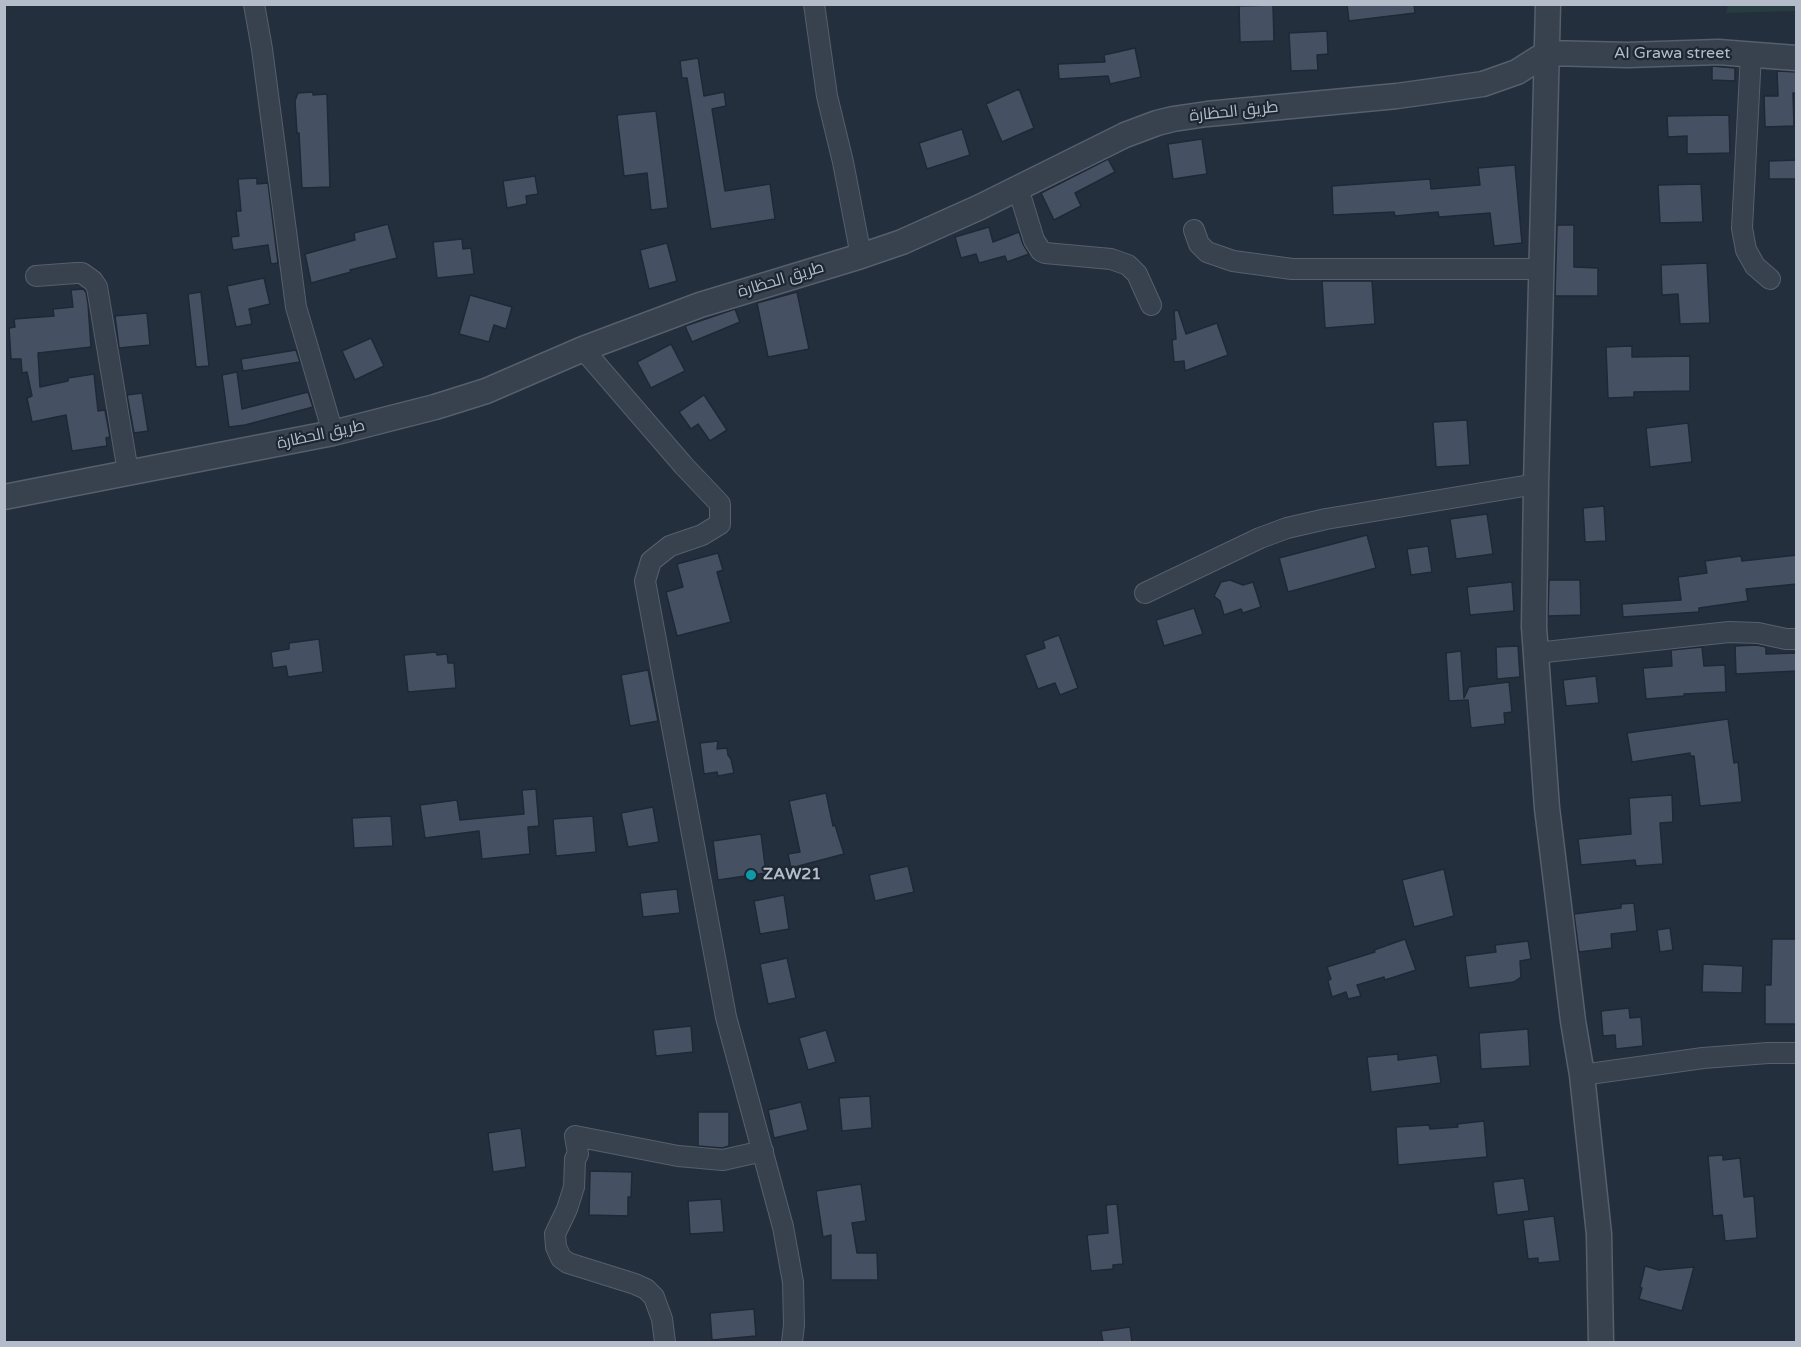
<!DOCTYPE html>
<meta charset="utf-8">
<style>
body{margin:0}
#map{position:relative;width:1801px;height:1347px;overflow:hidden;background:#242f3e;font-family:"Varela Round",sans-serif}
canvas{display:block}
.frame{position:absolute;inset:0;border:6px solid #b4bcc9;pointer-events:none}
</style>
<div id="map">
<canvas width="1801" height="1347"></canvas>
<div class="frame"></div>
</div>
<script>
const ctx = document.querySelector('canvas').getContext('2d');
ctx.lineJoin = 'round';
function fillPath(path, color) {
  ctx.fillStyle = color;
  ctx.fill(path, 'evenodd');
}
function toPath(rows) {
  const path = new Path2D();
  for (const r of rows) {
    path.moveTo(r[0], r[1]);
    for (let i = 2; i < r.length; i += 2) path.lineTo(r[i], r[i + 1]);
  }
  return path;
}
function trace(path, color, width, dash) {
  ctx.strokeStyle = color;
  ctx.lineWidth = width;
  ctx.lineCap = dash ? 'butt' : 'round';
  ctx.setLineDash(dash || []);
  ctx.stroke(path);
}
function drawText(font, color, halo, rows, align = 'center') {
  ctx.font = font + ' "Varela Round",Cairo,sans-serif';
  ctx.lineWidth = 4.5;
  ctx.setLineDash([]);
  ctx.textBaseline = 'middle';
  ctx.strokeStyle = halo;
  ctx.fillStyle = color;
  for (const [text, x, y, turn = 0] of rows) {
    ctx.save();
    ctx.translate(x, y);
    ctx.rotate((+turn || 0) * Math.PI / 180);
    ctx.textAlign = isNaN(turn) ? turn : align;
    if (halo) ctx.strokeText(text, 0, 0);
    ctx.fillText(text, 0, 0);
    ctx.restore();
  }
}
const green = toPath([
 [1728,4,1796,5,1796,11,1726,13]
]);
const building = toPath([
 [1347,4,1414,4,1415,13,1349,21,1347,4],
 [1273,5,1274,41,1240,42,1239,6,1273,5],
 [1327,31,1328,54,1317,55,1318,70,1291,71,1289,33,1327,31],
 [1135,48,1141,77,1110,84,1108,76,1059,79,1058,64,1105,62,1104,55,1135,48],
 [698,58,704,96,724,92,726,106,712,109,725,191,770,184,775,219,711,229,687,78,682,78,680,61,698,58],
 [1712,66,1735,68,1735,81,1712,80,1712,66],
 [1777,71,1797,72,1797,93,1793,93,1794,126,1765,127,1764,96,1778,96,1777,71],
 [1019,89,1034,128,1002,142,986,104,1019,89],
 [313,92,313,95,327,94,330,187,302,188,299,133,297,133,295,101,298,93,313,92],
 [656,111,668,208,651,210,647,173,624,176,617,115,656,111],
 [1729,115,1730,153,1687,154,1687,136,1668,137,1667,116,1729,115],
 [962,129,970,155,927,169,919,143,962,129],
 [1202,139,1207,174,1173,179,1168,144,1202,139],
 [1108,159,1115,172,1075,193,1081,206,1054,220,1041,193,1108,159],
 [1797,160,1797,179,1769,179,1769,161,1797,160],
 [1515,165,1522,243,1494,246,1490,213,1439,217,1438,212,1395,216,1394,212,1333,215,1332,186,1430,179,1431,189,1480,185,1478,168,1515,165],
 [535,176,538,194,526,196,527,204,507,208,503,181,535,176],
 [257,178,257,184,268,183,278,263,271,264,268,245,233,250,231,237,239,236,236,211,241,211,238,179,257,178],
 [1701,184,1703,222,1660,223,1658,185,1701,184],
 [388,224,397,258,350,270,351,272,311,283,305,254,355,240,354,233,388,224],
 [1557,225,1574,225,1574,267,1598,268,1598,296,1555,296,1557,225],
 [989,227,993,242,1019,232,1023,244,1029,254,1007,262,1005,256,979,263,976,254,961,258,955,237,989,227],
 [462,239,463,249,471,248,474,274,437,278,433,242,462,239],
 [667,243,677,281,649,289,640,250,667,243],
 [1707,263,1710,323,1680,324,1678,294,1662,295,1661,265,1707,263],
 [264,278,270,304,249,309,252,324,236,327,227,286,264,278],
 [1322,281,1372,281,1375,324,1325,328,1322,281],
 [83,289,86,292,88,304,91,347,38,353,40,387,68,381,68,378,94,374,98,411,105,410,110,437,106,438,107,446,72,451,66,415,32,422,27,398,32,396,27,372,22,373,21,359,11,359,9,328,15,327,14,319,54,316,53,309,73,307,71,290,83,289],
 [201,292,209,366,196,367,188,294,201,292],
 [797,292,809,349,768,357,757,303,797,292],
 [470,295,512,307,506,329,494,325,489,342,459,334,470,295],
 [735,309,740,322,692,342,685,326,735,309],
 [1178,310,1186,334,1217,323,1228,355,1185,371,1184,361,1174,362,1172,340,1176,339,1174,311,1178,310],
 [147,313,150,345,119,348,115,316,147,313],
 [371,338,384,366,355,380,342,351,371,338],
 [671,344,685,371,651,388,637,362,671,344],
 [1632,346,1632,357,1690,356,1690,391,1634,392,1634,397,1608,398,1606,347,1632,346],
 [296,350,300,362,243,371,241,359,296,350],
 [237,372,242,409,308,392,313,407,245,425,229,427,222,375,237,372],
 [142,393,148,431,134,433,127,395,142,393],
 [704,395,727,430,710,441,698,424,691,429,679,412,704,395],
 [1467,420,1470,465,1436,467,1433,422,1467,420],
 [1688,423,1692,462,1650,467,1646,428,1688,423],
 [1604,506,1606,541,1585,542,1583,508,1604,506],
 [1487,514,1493,554,1456,559,1450,519,1487,514],
 [1367,535,1376,568,1288,592,1279,558,1367,535],
 [1428,546,1432,572,1411,575,1407,549,1428,546],
 [718,553,723,570,717,572,731,622,677,636,666,592,683,587,677,564,718,553],
 [1797,555,1797,584,1746,589,1748,601,1699,608,1699,612,1623,617,1622,604,1681,600,1678,577,1707,573,1705,561,1741,556,1742,561,1797,555],
 [1230,580,1243,585,1253,582,1261,607,1243,613,1241,609,1224,615,1220,601,1214,596,1221,582,1230,580],
 [1549,580,1580,580,1581,615,1548,616,1549,580],
 [1512,582,1514,611,1470,615,1467,587,1512,582],
 [1194,608,1203,634,1164,646,1156,620,1194,608],
 [1059,635,1078,688,1060,695,1055,683,1038,689,1025,655,1045,648,1043,641,1059,635],
 [319,639,323,672,288,677,286,666,273,668,271,652,289,649,289,643,319,639],
 [1757,645,1766,647,1766,654,1797,653,1797,671,1736,674,1735,646,1757,645],
 [1518,646,1520,677,1497,679,1496,647,1518,646],
 [1702,647,1704,666,1725,665,1726,692,1684,694,1684,696,1646,699,1643,668,1672,666,1671,650,1702,647],
 [1461,651,1464,698,1469,687,1509,682,1512,712,1504,713,1505,724,1471,728,1468,700,1449,701,1446,653,1461,651],
 [436,652,437,655,447,654,448,663,454,663,456,688,408,692,404,655,436,652],
 [648,670,658,721,630,726,621,675,648,670],
 [1596,676,1599,703,1566,706,1563,680,1596,676],
 [1728,719,1734,763,1738,762,1742,802,1700,806,1694,756,1690,756,1690,753,1632,762,1627,733,1728,719],
 [718,741,717,749,727,748,728,755,731,759,734,773,718,776,717,772,704,774,700,743,718,741],
 [536,789,539,826,528,827,530,854,482,859,479,831,425,838,420,805,457,800,460,820,524,814,522,790,536,789],
 [826,793,833,826,835,825,844,854,791,868,788,854,800,852,789,801,826,793],
 [1672,795,1673,822,1660,823,1663,864,1636,866,1635,860,1581,865,1578,839,1631,834,1629,798,1672,795],
 [653,807,659,842,628,847,621,813,653,807],
 [391,816,393,846,354,848,352,818,391,816],
 [593,816,596,852,556,856,553,819,593,816],
 [761,834,766,873,718,880,713,841,761,834],
 [908,866,914,892,875,901,869,875,908,866],
 [1444,869,1454,916,1414,927,1402,880,1444,869],
 [677,889,680,913,643,917,640,893,677,889],
 [784,895,789,929,760,934,754,901,784,895],
 [1634,903,1637,931,1611,934,1612,948,1579,952,1574,914,1621,908,1621,904,1634,903],
 [1670,928,1673,950,1660,952,1657,930,1670,928],
 [1405,939,1416,970,1385,980,1384,977,1357,985,1361,996,1348,999,1346,992,1332,997,1328,981,1331,979,1327,967,1375,952,1374,950,1405,939],
 [1772,939,1797,939,1797,1024,1765,1024,1765,985,1771,985,1772,939],
 [1528,941,1531,959,1520,961,1521,977,1514,982,1469,988,1465,956,1496,952,1495,945,1528,941],
 [787,958,796,998,768,1004,760,964,787,958],
 [1703,964,1743,966,1742,993,1702,992,1703,964],
 [1629,1008,1630,1018,1641,1017,1643,1046,1616,1049,1615,1035,1603,1036,1601,1011,1629,1008],
 [691,1026,693,1052,656,1056,653,1030,691,1026],
 [1528,1029,1530,1066,1481,1069,1479,1033,1528,1029],
 [826,1030,836,1062,808,1070,799,1038,826,1030],
 [1398,1054,1398,1060,1437,1055,1441,1083,1371,1092,1367,1057,1398,1054],
 [870,1096,872,1128,842,1131,839,1098,870,1096],
 [801,1102,808,1130,774,1138,768,1110,801,1102],
 [698,1112,729,1112,729,1146,722,1148,698,1146,698,1112],
 [1484,1121,1487,1157,1398,1165,1396,1127,1429,1125,1430,1129,1458,1127,1457,1124,1484,1121],
 [521,1128,526,1167,493,1172,488,1133,521,1128],
 [1723,1155,1723,1160,1740,1158,1744,1197,1754,1196,1757,1238,1725,1241,1722,1215,1713,1216,1708,1156,1723,1155],
 [590,1171,632,1172,631,1197,628,1197,628,1216,589,1215,590,1171],
 [1524,1178,1529,1211,1497,1215,1493,1182,1524,1178],
 [861,1184,866,1221,852,1223,857,1253,877,1253,878,1280,831,1280,831,1235,823,1237,816,1191,861,1184],
 [721,1199,724,1232,690,1234,688,1201,721,1199],
 [1117,1204,1123,1264,1113,1265,1113,1269,1091,1271,1087,1235,1108,1233,1106,1205,1117,1204],
 [1554,1216,1560,1261,1538,1263,1538,1258,1528,1259,1523,1220,1554,1216],
 [1645,1266,1659,1270,1694,1267,1682,1311,1639,1299,1642,1288,1640,1287,1645,1266],
 [754,1309,756,1336,712,1340,710,1313,754,1309],
 [1130,1327,1132,1342,1103,1342,1101,1331,1130,1327]
]);
const minor = toPath([
 [254,4,262,49,296,307,333,433],
 [814,4,827,96,843,162,861,256],
 [1751,54,1742,228,1746,250,1755,266,1770,279],
 [1018,188,1034,240,1041,251,1045,253,1111,259,1128,265,1137,274,1151,305],
 [1194,230,1199,244,1207,252,1233,261,1292,269,1541,269],
 [36,276,76,273,82,273,93,281,97,287,128,472],
 [583,349,684,466,720,504,720,524,702,535,670,546,651,561,645,581,726,1017,783,1227,793,1282,794,1325,792,1342],
 [1145,593,1260,538,1287,528,1326,519,1536,484],
 [1536,653,1729,632,1758,633,1786,639,1796,639],
 [1582,1075,1703,1058,1768,1053,1796,1053],
 [665,1342,662,1319,654,1297,646,1289,635,1284,568,1263,561,1258,556,1247,555,1234,567,1209,574,1187,575,1159,578,1154,575,1136,678,1156,723,1160,763,1151]
]);
const tertiary = toPath([
 [1548,4,1536,484,1534,627,1547,808,1573,1021,1582,1075,1599,1234,1601,1342],
 [4,497,333,433,435,407,486,391,583,349,700,305,861,256,902,242,980,207,1125,135,1157,123,1173,119,1207,114,1397,96,1483,84,1517,72,1547,53,1628,55,1718,52,1796,58]
]);
const markers = [
 [751,875,6,"#0f9aa8"]
];
const streetNames = [
 ["Al Grawa street",1672,54],
 ["طريق الحظارة",1234,112,-6],
 ["طريق الحظارة",781,280,-17],
 ["طريق الحظارة",321,435,-12]
];
const poiNames = [
 ["ZAW21",763,875]
];
fillPath(green, '#263c3f');
fillPath(building, '#455162');
trace(building, '#1f2835', 1.5);
trace(minor, '#565f6c', 22);
trace(tertiary, '#565f6c', 27);
trace(minor, '#38414e', 20);
trace(tertiary, '#38414e', 24);
for (const [x, y, r, color] of markers) {
  const dot = new Path2D();
  dot.arc(x, y, r, 0, 2 * Math.PI);
  ctx.fillStyle = color;
  ctx.fill(dot);
  trace(dot, '#1d2633', 2);
}
drawText('16px', '#b4bcc9', '#1d2633', streetNames);
drawText('bold 16px', '#b4bcc9', '#1d2633', poiNames, 'left');
</script>
